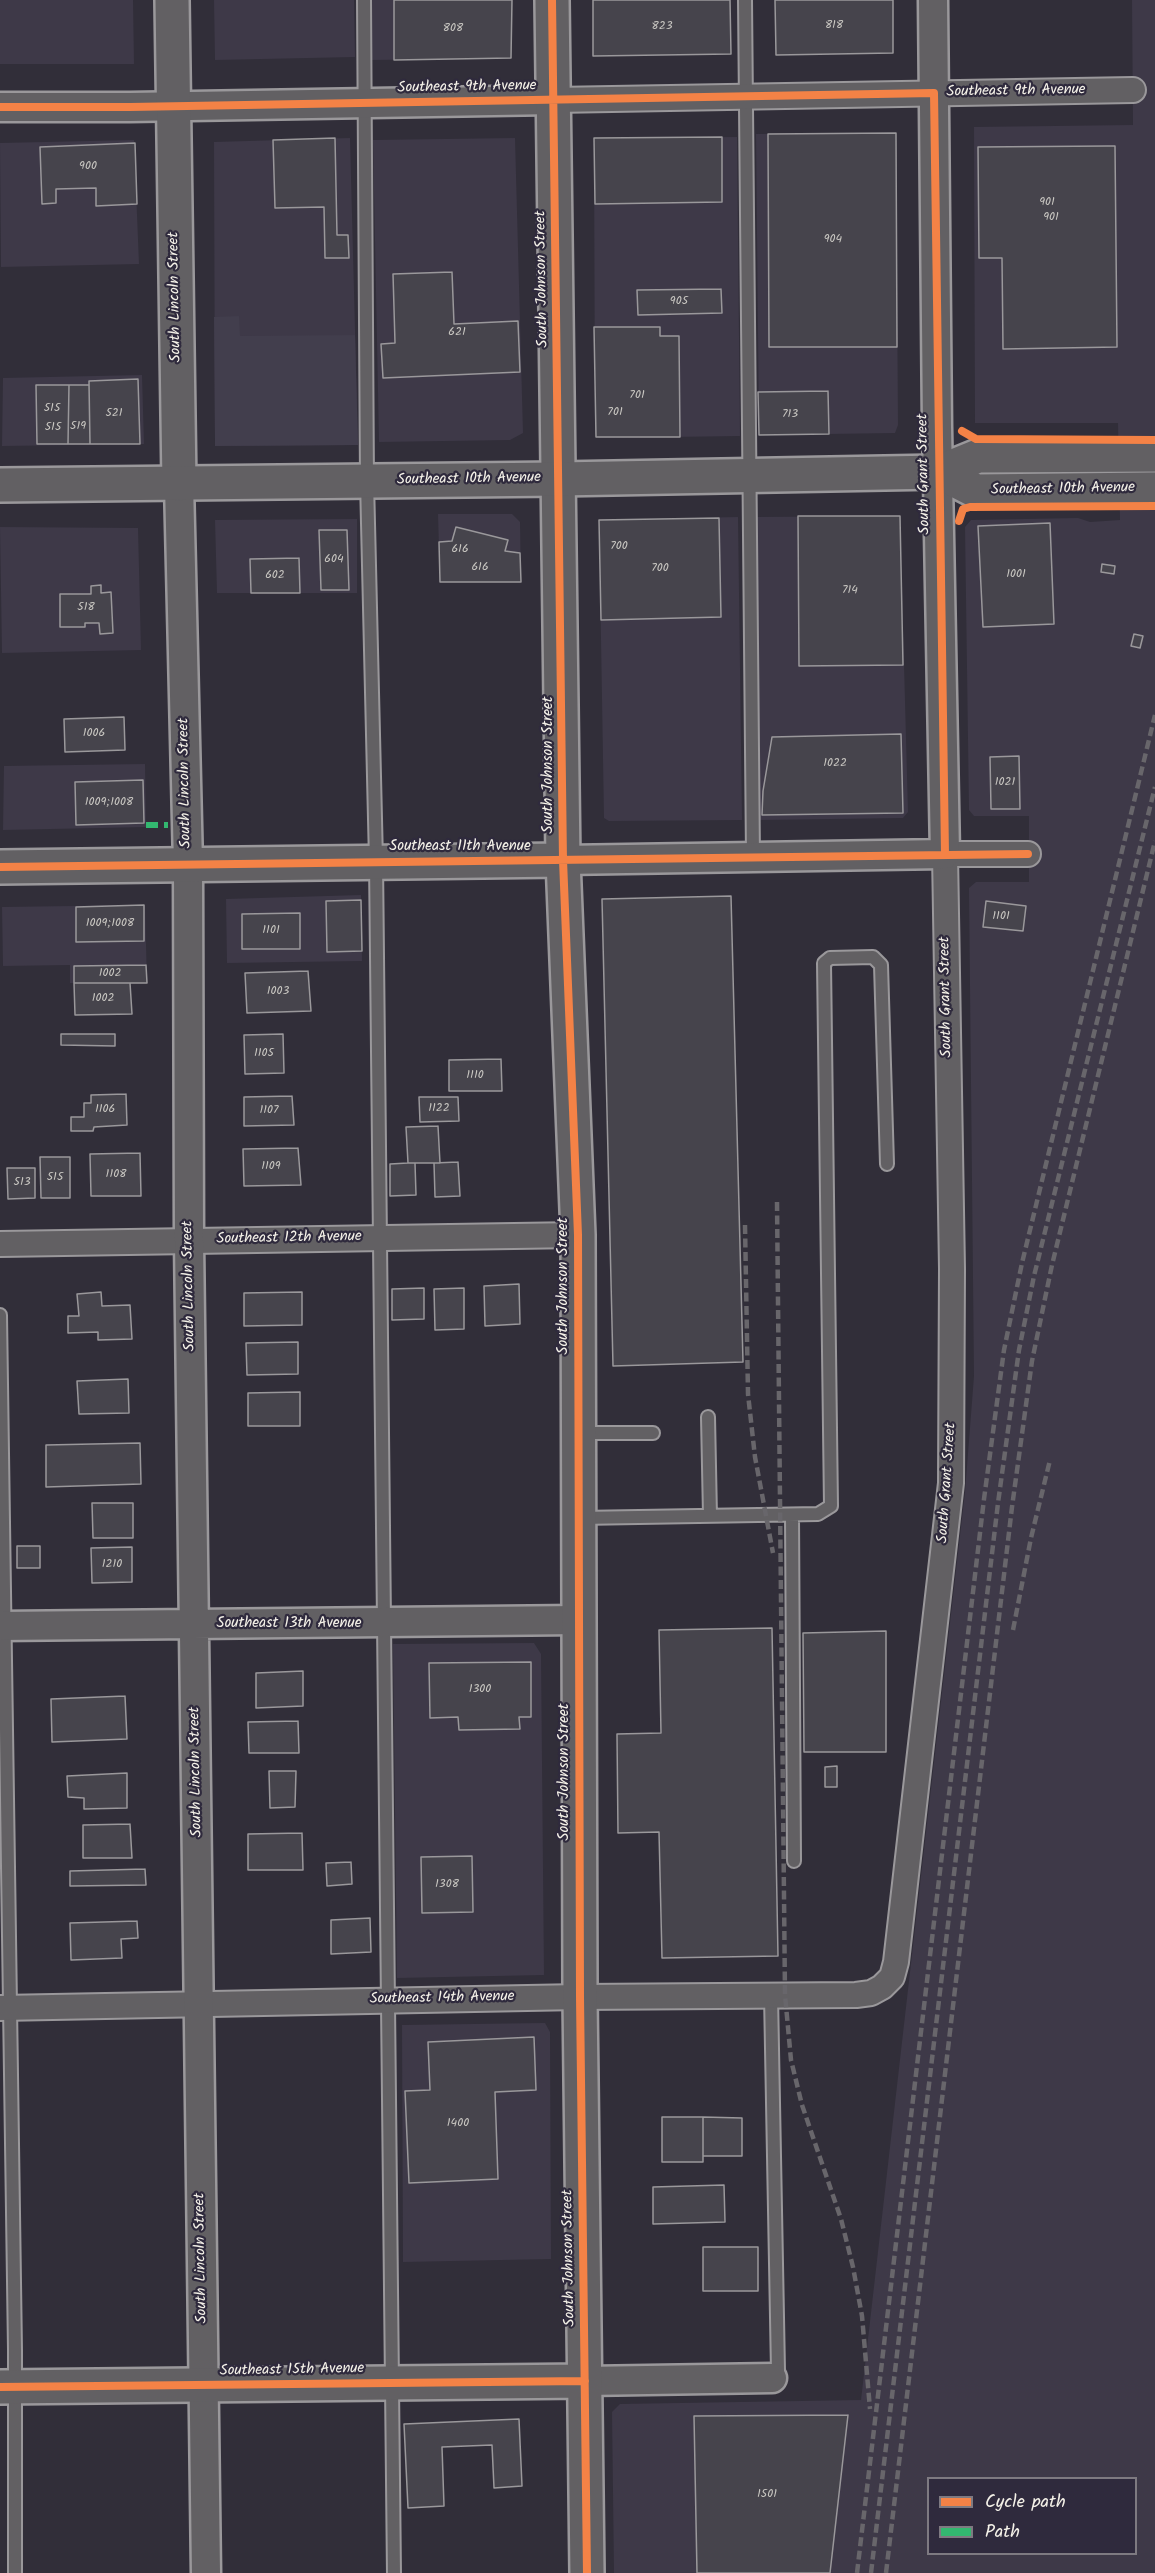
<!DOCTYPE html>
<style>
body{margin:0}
#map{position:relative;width:1155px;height:2573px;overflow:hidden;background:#312e39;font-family:Kalam,sans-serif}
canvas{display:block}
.legend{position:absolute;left:927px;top:2477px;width:210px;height:78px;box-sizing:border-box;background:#2f2a3d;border:2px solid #7e7a81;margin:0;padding:8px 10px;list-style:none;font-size:18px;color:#f4f1e8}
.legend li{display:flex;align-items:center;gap:12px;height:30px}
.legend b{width:30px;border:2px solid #7e7a81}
</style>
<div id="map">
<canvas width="1155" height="2573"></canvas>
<ul class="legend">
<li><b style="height:8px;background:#f48246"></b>Cycle path</li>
<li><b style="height:8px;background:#33b770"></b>Path</li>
</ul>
</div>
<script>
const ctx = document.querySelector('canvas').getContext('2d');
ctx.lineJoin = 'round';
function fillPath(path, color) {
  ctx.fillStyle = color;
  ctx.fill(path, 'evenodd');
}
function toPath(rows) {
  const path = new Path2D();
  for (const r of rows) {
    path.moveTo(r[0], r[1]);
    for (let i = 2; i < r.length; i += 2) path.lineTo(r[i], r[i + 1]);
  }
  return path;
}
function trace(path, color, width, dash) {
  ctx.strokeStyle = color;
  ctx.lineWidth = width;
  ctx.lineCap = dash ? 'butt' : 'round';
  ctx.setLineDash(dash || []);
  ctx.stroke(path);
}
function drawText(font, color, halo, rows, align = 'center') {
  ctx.font = font + ' Kalam,sans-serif';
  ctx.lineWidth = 4.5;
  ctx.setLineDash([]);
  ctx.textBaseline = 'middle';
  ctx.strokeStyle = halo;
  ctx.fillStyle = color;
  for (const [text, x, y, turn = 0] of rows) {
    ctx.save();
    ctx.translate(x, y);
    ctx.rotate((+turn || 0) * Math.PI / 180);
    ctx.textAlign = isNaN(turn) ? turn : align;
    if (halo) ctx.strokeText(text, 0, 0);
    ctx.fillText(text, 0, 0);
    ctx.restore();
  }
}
const built = toPath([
 [0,0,133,0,134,64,0,64],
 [214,0,354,0,355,57,215,60],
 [372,0,512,0,511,58,372,60],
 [1132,0,1155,0,1155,2573,614,2573,612,2412,620,2404,861,2400,965,1492,974,1376,969,888,976,882,1029,882,1029,816,974,816,969,810,965,527,971,520,1078,518,1090,522,1120,520,1118,423,975,423,974,127,1133,125],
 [928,2478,1136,2478,1136,2554,928,2554],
 [896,133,898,425,895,433,759,435,756,134],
 [737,137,740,436,599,438,595,434,594,138],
 [350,138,358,445,215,446,214,142],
 [515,138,523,433,510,440,379,442,373,140],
 [134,140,139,264,1,267,0,143],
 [142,375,144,444,2,446,3,378],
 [438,514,512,514,520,522,521,582,440,582],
 [900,516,908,812,903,818,760,820,757,517],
 [738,517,742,820,609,821,604,818,599,520],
 [357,519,357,593,217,593,215,520],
 [0,527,138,528,141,650,2,653],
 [145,764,146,827,3,830,4,766],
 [361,895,362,961,227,963,226,899],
 [145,905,147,983,70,983,70,965,3,966,2,907],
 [534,1643,541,1654,544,1975,397,1978,393,1644],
 [545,2023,550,2032,551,2259,403,2262,402,2025]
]);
const green = toPath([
 [239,316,240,336,355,335,358,445,215,446,214,317]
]);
const building = toPath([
 [394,0,512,0,511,58,394,60,394,0],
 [593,0,730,0,731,54,593,56,593,0],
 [775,0,893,0,893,53,776,55,775,0],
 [896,133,897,347,769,347,768,134,896,133],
 [722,137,722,202,595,204,594,138,722,137],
 [335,138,337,235,348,235,349,258,325,258,324,207,275,208,273,140,335,138],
 [135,143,137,204,96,206,96,188,56,189,56,203,42,204,40,147,135,143],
 [1108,146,1115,146,1117,347,1003,349,1002,258,979,258,978,147,1108,146],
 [452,272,454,324,518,321,520,372,383,378,381,344,395,343,393,274,452,272],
 [721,289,722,313,638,315,637,290,721,289],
 [594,327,660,327,660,336,679,336,680,437,596,437,594,327],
 [138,379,140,444,90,444,89,381,138,379],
 [36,385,69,385,68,444,37,444,36,385],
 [69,385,89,385,90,444,68,444,69,385],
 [828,391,829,434,759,435,758,392,828,391],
 [798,516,900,516,903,665,799,666,798,516],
 [719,518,721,617,601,620,599,520,719,518],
 [1050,523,1054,624,983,627,978,526,1050,523],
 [456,527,508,540,505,551,520,553,521,582,440,582,439,542,452,541,456,527],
 [319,530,347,530,349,590,321,590,319,530],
 [299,558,300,593,251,593,250,559,299,558],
 [1102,564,1115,566,1114,574,1101,572,1102,564],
 [101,585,101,593,111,592,113,633,100,634,99,623,85,623,85,627,60,627,60,594,91,594,91,586,101,585],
 [1134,634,1143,636,1140,648,1131,646,1134,634],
 [124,717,125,750,65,752,64,719,124,717],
 [901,734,903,813,762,815,763,791,772,737,901,734],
 [1019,756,1020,809,991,809,990,757,1019,756],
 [143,780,144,823,76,825,75,782,143,780],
 [731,896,743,1362,613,1366,602,899,731,896],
 [361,900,362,951,327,952,326,901,361,900],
 [986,901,1026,906,1023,931,983,927,986,901],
 [144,905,144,941,76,942,76,907,144,905],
 [300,913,300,949,242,949,242,914,300,913],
 [146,965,147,983,74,983,74,966,146,965],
 [308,971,311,1011,247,1013,245,973,308,971],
 [74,983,130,983,132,1014,75,1015,74,983],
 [61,1034,115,1034,115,1046,61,1045,61,1034],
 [283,1034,284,1073,245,1074,244,1035,283,1034],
 [501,1059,502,1091,449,1091,449,1060,501,1059],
 [126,1094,127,1125,94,1127,93,1131,71,1131,71,1117,84,1117,84,1103,91,1103,91,1095,126,1094],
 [292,1096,294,1125,244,1126,244,1097,292,1096],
 [419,1097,458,1097,459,1121,420,1122,419,1097],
 [438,1126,440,1163,408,1163,406,1127,438,1126],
 [298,1148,301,1185,244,1186,243,1149,298,1148],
 [140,1153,141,1196,91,1196,90,1154,140,1153],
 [40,1157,70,1157,70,1198,41,1198,40,1157],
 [458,1162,460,1196,435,1197,434,1163,458,1162],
 [408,1163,415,1163,416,1195,390,1196,390,1164,408,1163],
 [7,1168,35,1168,35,1198,8,1199,7,1168],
 [519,1284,520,1324,485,1326,484,1286,519,1284],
 [424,1288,424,1319,392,1320,392,1289,424,1288],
 [464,1288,464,1329,435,1330,434,1289,464,1288],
 [101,1292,102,1306,130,1305,132,1339,98,1340,98,1332,68,1333,68,1316,79,1316,77,1294,101,1292],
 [302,1292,302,1325,244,1326,244,1293,302,1292],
 [298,1342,298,1374,247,1375,246,1343,298,1342],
 [128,1379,129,1413,79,1414,77,1381,128,1379],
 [300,1392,300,1426,248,1426,248,1393,300,1392],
 [140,1443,141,1484,46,1487,46,1445,140,1443],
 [92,1503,133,1503,133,1538,93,1538,92,1503],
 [17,1546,40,1546,40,1568,17,1568,17,1546],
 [132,1547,132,1582,92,1583,91,1548,132,1547],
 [772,1628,778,1956,662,1958,659,1832,618,1833,617,1734,661,1733,659,1630,772,1628],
 [886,1631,886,1752,804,1752,803,1633,886,1631],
 [531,1662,531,1717,519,1717,520,1729,459,1730,458,1717,430,1718,429,1663,531,1662],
 [303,1671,303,1706,256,1708,256,1673,303,1671],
 [125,1696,127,1739,52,1742,51,1699,125,1696],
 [298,1721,299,1753,249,1753,248,1722,298,1721],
 [837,1766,837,1787,825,1787,825,1767,837,1766],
 [269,1771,296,1771,295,1807,270,1808,269,1771],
 [127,1773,127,1808,84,1809,84,1798,68,1797,67,1776,127,1773],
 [130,1824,132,1858,83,1858,83,1825,130,1824],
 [302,1833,303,1870,248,1870,248,1834,302,1833],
 [472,1856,473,1912,422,1913,421,1857,472,1856],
 [351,1862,352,1884,327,1886,326,1863,351,1862],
 [145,1869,146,1885,70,1886,70,1871,145,1869],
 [370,1918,371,1952,331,1954,331,1920,370,1918],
 [137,1921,138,1938,121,1939,122,1958,71,1960,70,1923,137,1921],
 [534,2037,536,2090,495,2092,498,2179,409,2183,405,2091,430,2090,428,2042,534,2037],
 [662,2117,703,2117,703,2162,662,2162,662,2117],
 [703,2117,742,2118,742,2156,703,2156,703,2117],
 [724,2185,725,2222,653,2224,653,2187,724,2185],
 [703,2247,758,2247,758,2291,703,2291,703,2247],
 [848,2415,830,2573,697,2573,694,2416,848,2415],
 [519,2419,522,2486,494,2488,492,2445,442,2447,444,2506,408,2508,404,2424,519,2419]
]);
const service = toPath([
 [364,0,367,481,376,861,394,2573],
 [745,0,753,856],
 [0,1315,15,2350,15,2573],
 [708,1417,710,1516],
 [579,1433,653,1433],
 [792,1515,794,1861],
 [579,1518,818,1514,831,1506,824,963,830,958,873,957,881,965,887,1164],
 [771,1995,778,2371,772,2378]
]);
const minor = toPath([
 [554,100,1133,90],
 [0,1244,578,1235],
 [0,2008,580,1997,856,1995,871,1993,882,1987,892,1977,896,1962,951,1483,952,1269,945,854,1028,854]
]);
const tertiary = toPath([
 [0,107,130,107,554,100],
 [179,484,188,865,189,1241,206,2573],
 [563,860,945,854,937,427,933,0],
 [0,1626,578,1620],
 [585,2381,772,2378]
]);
const secondary = toPath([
 [172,0,179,484],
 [552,0,563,860,578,1235,580,1997,587,2573],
 [0,867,563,860],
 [0,2387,585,2381]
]);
const primary = toPath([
 [939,472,976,491,1155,489],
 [0,485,559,479,939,472,978,456,1155,455]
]);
const rail = toPath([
 [777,1202,785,1995,791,2060,802,2105,841,2219,853,2267,862,2316,870,2409],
 [745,1225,748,1394,755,1457,773,1553],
 [1013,1630,1031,1538,1050,1460],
 [857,2573,984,1499,1004,1350,1022,1263,1155,715],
 [871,2573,998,1503,1019,1350,1034,1276,1155,787],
 [886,2573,1012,1507,1032,1361,1052,1265,1155,841]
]);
const quiet = toPath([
 [146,825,168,825]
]);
const cycleway = toPath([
 [552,0,563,860,578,1235,580,1997,587,2573],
 [0,107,130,107,934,93,945,854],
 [962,431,976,439,1155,440],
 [959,521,963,509,970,507,1155,506],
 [0,867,1028,854],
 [0,2387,585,2381]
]);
const numberNames = [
 ["818",834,26],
 ["823",662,27],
 ["808",453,29],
 ["900",88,167],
 ["901",1047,203],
 ["901",1051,218],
 ["904",833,240],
 ["905",679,302],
 ["621",457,333],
 ["701",637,396],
 ["515",52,409],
 ["701",615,413],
 ["521",114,414],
 ["713",790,415],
 ["519",78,427],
 ["515",53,428],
 ["700",619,547],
 ["616",460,550],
 ["604",334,560],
 ["616",480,568],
 ["700",660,569],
 ["1001",1016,575],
 ["602",275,576],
 ["714",850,591],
 ["518",86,608],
 ["1006",94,734],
 ["1022",835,764],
 ["1021",1005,783],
 ["1009;1008",109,803],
 ["1101",1001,917],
 ["1009;1008",110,924],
 ["1101",271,931],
 ["1002",110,974],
 ["1003",278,992],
 ["1002",103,999],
 ["1105",264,1054],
 ["1110",475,1076],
 ["1122",439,1109],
 ["1106",105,1110],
 ["1107",269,1111],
 ["1109",271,1167],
 ["1108",116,1175],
 ["515",55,1178],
 ["513",22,1183],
 ["1210",112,1565],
 ["1300",480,1690],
 ["1308",447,1885],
 ["1400",458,2124],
 ["1501",767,2495]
];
const streetNames = [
 ["Southeast 9th Avenue",467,88,-1],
 ["Southeast 9th Avenue",1016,92,-1],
 ["South Johnson Street",543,279,-91],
 ["South Lincoln Street",176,297,-91],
 ["South Grant Street",925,474,-91],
 ["Southeast 10th Avenue",469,480,-1],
 ["Southeast 10th Avenue",1063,490,-1],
 ["South Johnson Street",549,765,-90],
 ["South Lincoln Street",186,783,-91],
 ["Southeast 11th Avenue",460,847],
 ["South Grant Street",947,997,-91],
 ["Southeast 12th Avenue",289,1239,-1],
 ["South Lincoln Street",190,1286,-91],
 ["South Johnson Street",564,1286,-90],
 ["South Grant Street",948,1483,-86],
 ["Southeast 13th Avenue",289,1624],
 ["South Lincoln Street",197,1772,-91],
 ["South Johnson Street",565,1772,-90],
 ["Southeast 14th Avenue",442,1999,-1],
 ["South Lincoln Street",202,2258,-91],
 ["South Johnson Street",570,2258,-91],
 ["Southeast 15th Avenue",292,2371,-1]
];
fillPath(built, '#3e3948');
fillPath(green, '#423e4d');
fillPath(building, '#46444c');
trace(building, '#9a989b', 1.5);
trace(service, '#9a989b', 16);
trace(minor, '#9a989b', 28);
trace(tertiary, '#9a989b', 33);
trace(secondary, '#9a989b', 38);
trace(primary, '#9a989b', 38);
trace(service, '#626063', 12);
trace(minor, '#626063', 24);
trace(tertiary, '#626063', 28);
trace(secondary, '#626063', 33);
trace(primary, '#626063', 33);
trace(rail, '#68666b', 4.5, [9, 4.5]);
trace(quiet, '#33b770', 6, [12, 6]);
trace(cycleway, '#f48246', 8);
drawText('12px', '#c8c6c1', null, numberNames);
drawText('15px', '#f4f1e8', '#2f2a3d', streetNames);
</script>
